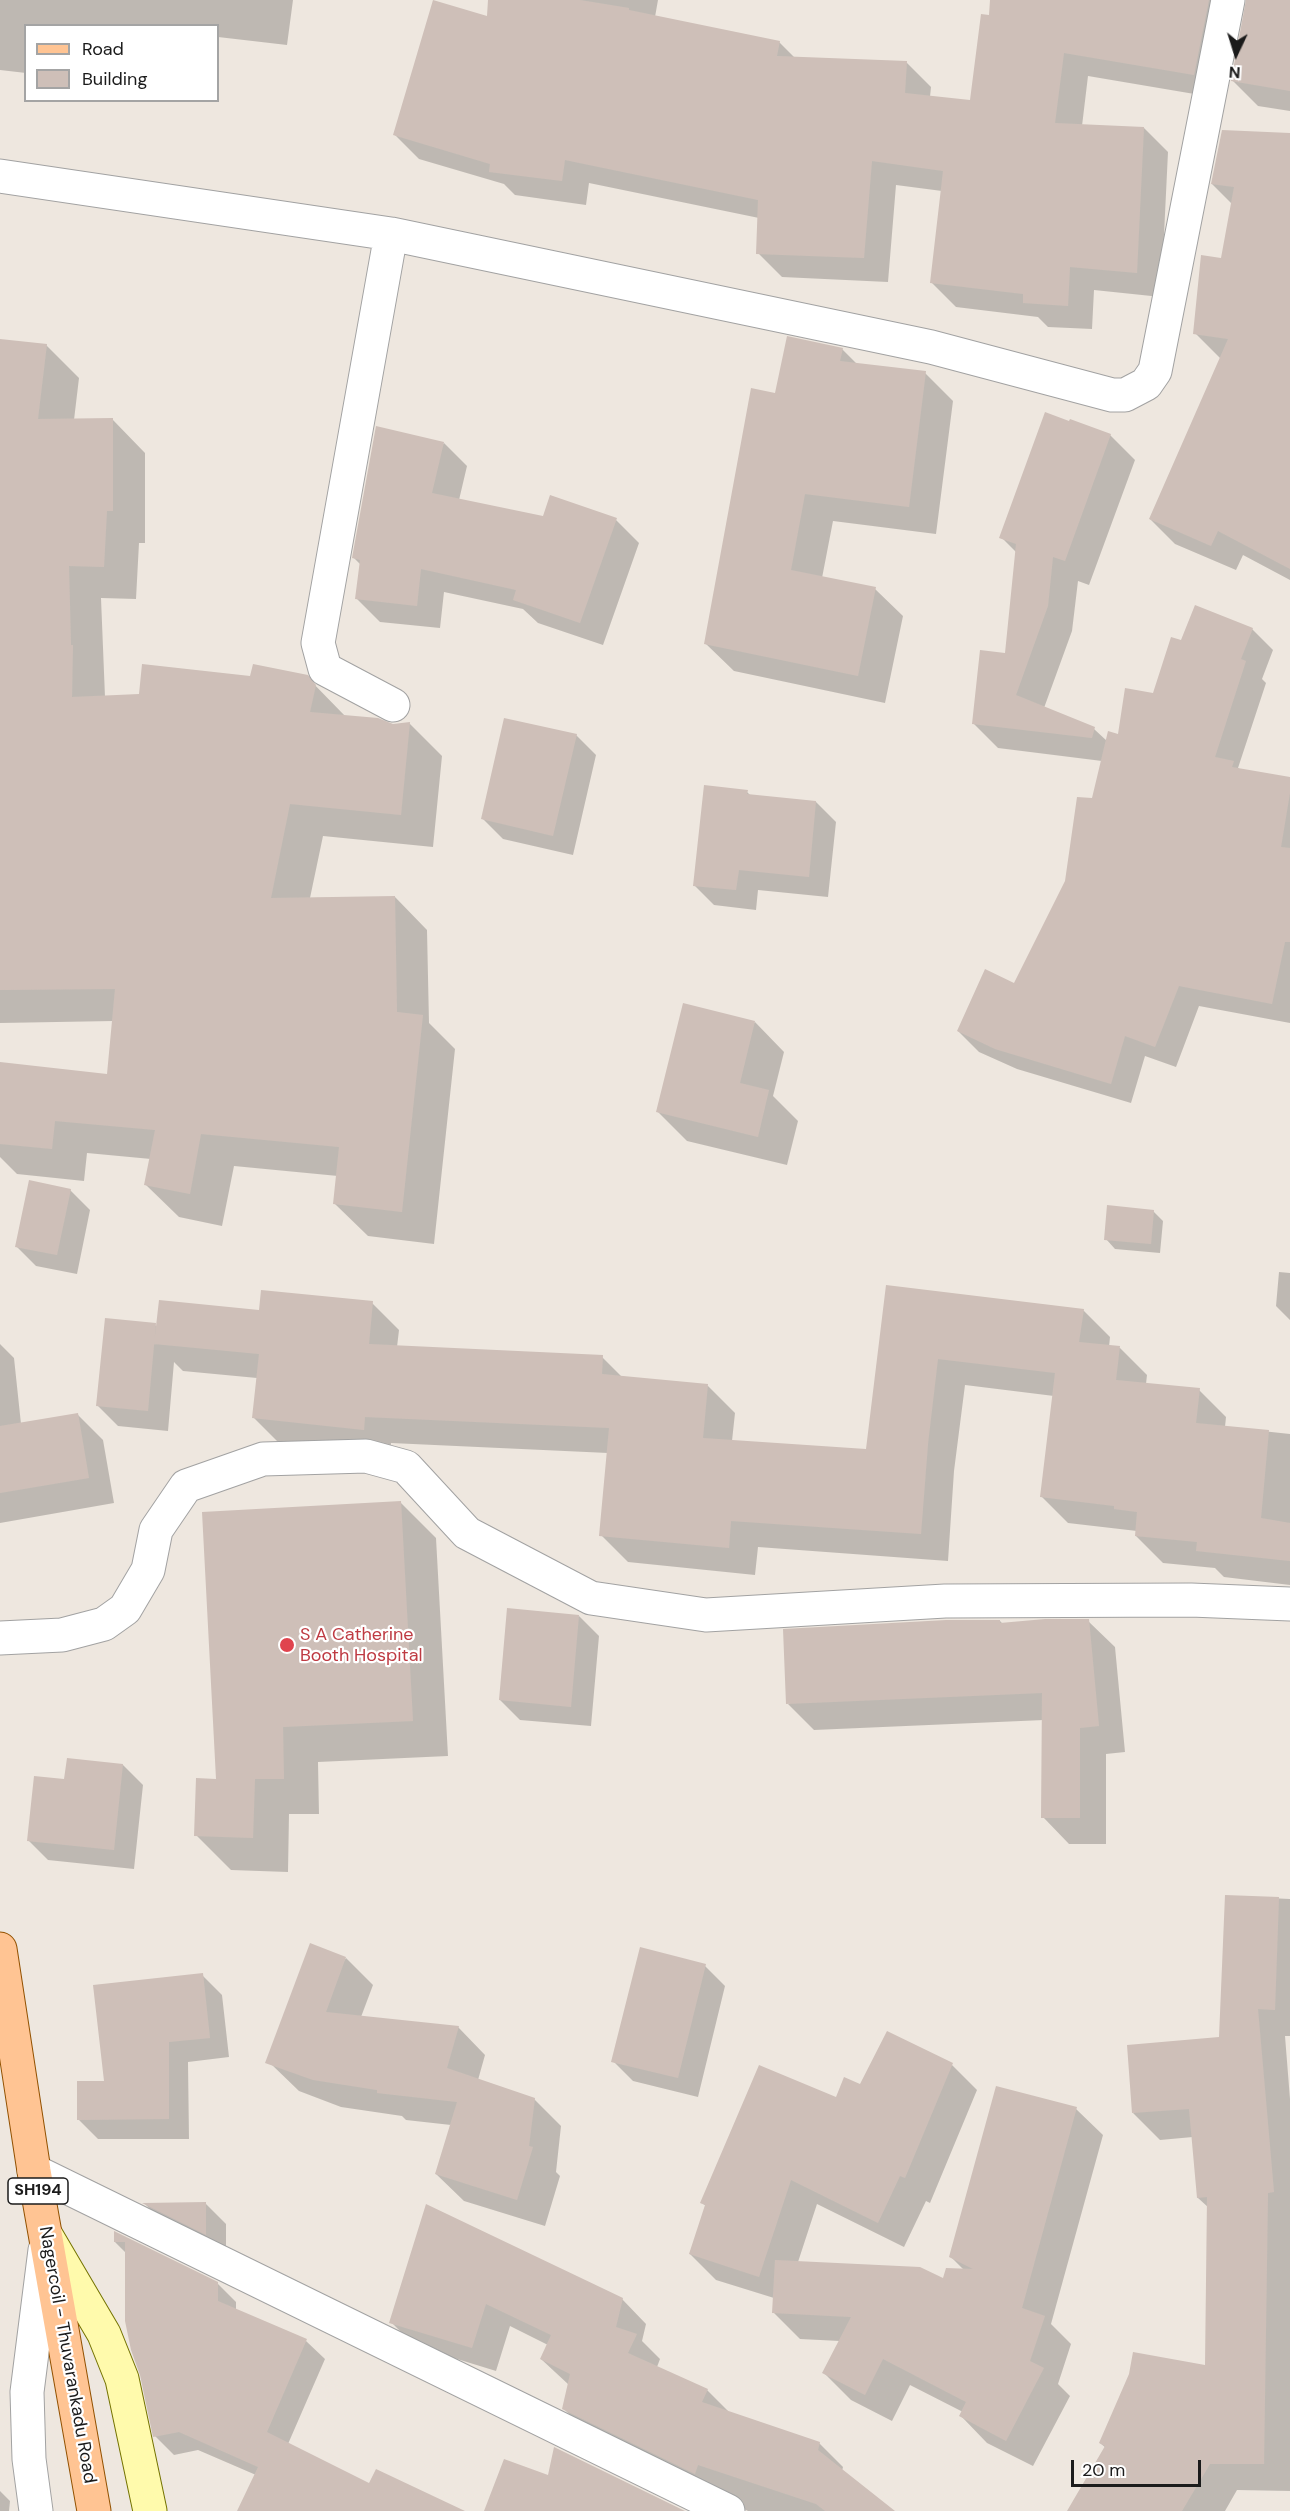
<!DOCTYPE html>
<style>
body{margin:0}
#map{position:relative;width:1290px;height:2511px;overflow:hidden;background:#eee7df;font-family:"DM Sans",sans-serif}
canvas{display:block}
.legend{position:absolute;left:24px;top:24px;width:195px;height:78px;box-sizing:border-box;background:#fff;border:2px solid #a4a4a4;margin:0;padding:8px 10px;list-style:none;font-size:18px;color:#1b1b1b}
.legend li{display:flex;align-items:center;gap:12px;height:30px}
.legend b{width:30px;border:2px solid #a4a4a4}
.north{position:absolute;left:1206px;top:24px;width:60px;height:60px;-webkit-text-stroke:4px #fff;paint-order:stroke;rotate:184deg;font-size:16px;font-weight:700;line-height:24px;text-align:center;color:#1b1b1b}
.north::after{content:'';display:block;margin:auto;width:21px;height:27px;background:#1b1b1b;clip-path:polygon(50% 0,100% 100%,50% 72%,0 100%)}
.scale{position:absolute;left:1071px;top:2460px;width:130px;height:27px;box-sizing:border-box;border:3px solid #1b1b1b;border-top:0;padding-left:8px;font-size:18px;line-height:21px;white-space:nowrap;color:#1b1b1b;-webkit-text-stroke:4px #fff;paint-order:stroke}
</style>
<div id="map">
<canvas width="1290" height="2511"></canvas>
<ul class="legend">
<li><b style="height:8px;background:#ffc493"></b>Road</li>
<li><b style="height:16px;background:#cebfb8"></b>Building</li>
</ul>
<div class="north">N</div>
<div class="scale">20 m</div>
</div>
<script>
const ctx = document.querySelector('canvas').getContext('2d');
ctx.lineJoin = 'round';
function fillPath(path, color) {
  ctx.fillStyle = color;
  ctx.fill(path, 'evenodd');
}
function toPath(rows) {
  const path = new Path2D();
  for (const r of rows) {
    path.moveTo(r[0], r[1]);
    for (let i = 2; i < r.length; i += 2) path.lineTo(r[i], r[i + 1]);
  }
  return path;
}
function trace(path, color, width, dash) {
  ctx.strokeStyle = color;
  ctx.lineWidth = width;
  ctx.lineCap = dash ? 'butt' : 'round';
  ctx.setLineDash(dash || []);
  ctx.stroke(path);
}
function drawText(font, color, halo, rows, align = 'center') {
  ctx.font = font + ' "DM Sans",sans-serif';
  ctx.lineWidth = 4.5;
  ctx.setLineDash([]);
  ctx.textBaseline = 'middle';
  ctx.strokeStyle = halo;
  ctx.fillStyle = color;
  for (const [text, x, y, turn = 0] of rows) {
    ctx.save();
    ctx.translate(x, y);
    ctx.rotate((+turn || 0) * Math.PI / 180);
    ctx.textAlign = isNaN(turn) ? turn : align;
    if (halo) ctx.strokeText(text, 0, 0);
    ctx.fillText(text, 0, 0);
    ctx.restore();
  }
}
const shadow = toPath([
 [0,0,293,0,287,45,218,37,218,26,26,26,26,73,0,70],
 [490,0,658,0,655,17,779,42,795,58,907,63,931,87,930,97,971,101,990,17,992,0,1234,0,1218,98,1088,76,1082,126,1144,128,1168,152,1161,297,1094,290,1092,329,1048,327,1038,317,956,307,932,283,942,191,896,185,888,282,782,277,758,253,759,218,589,183,586,205,515,195,504,184,419,159,395,135,489,18],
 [1248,0,1290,0,1290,111,1258,106,1233,81],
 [1290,134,1290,580,1243,555,1236,570,1175,544,1150,519,1221,359,1195,333,1222,259,1232,204,1212,184],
 [0,341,46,345,79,378,74,420,113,420,145,453,145,543,139,543,136,599,101,598,105,697,140,695,252,678,307,677,346,717,393,725,409,723,442,756,433,847,323,836,310,898,395,897,427,930,429,1023,455,1049,434,1244,368,1236,335,1204,338,1176,234,1166,222,1226,179,1217,146,1185,151,1159,87,1153,84,1181,17,1174,0,1157,0,1064,109,1076,114,1021,0,1023],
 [842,349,857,364,925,373,953,401,936,534,833,521,822,578,875,589,903,616,885,703,734,671,706,644,777,395],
 [1110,435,1135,460,1089,585,1078,581,1072,631,1044,708,1094,729,1107,741,1119,735,1154,694,1182,642,1252,629,1273,650,1262,679,1266,683,1238,768,1241,770,1290,779,1290,1023,1199,1006,1176,1067,1145,1056,1131,1103,1017,1069,979,1052,958,1031,1015,985,1067,881,1093,800,1102,761,998,748,973,723,1006,655,1017,553,1001,537],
 [444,443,467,466,459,500,543,518,616,520,639,543,603,645,538,623,523,609,444,592,440,628,380,622,357,599,361,565,354,558],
 [576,735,596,755,573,855,503,839,483,819],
 [747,792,751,796,816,802,836,822,828,897,758,890,756,910,714,905,694,885],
 [755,1022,784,1052,773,1096,798,1121,787,1165,687,1141,658,1112],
 [70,1190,90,1210,77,1274,36,1266,16,1246],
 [1153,1211,1163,1221,1160,1253,1115,1249,1106,1239],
 [1279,1272,1290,1273,1290,1320,1276,1306],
 [887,1287,1083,1310,1110,1337,1109,1347,1120,1348,1147,1375,1146,1384,1199,1390,1226,1417,1225,1427,1290,1434,1290,1585,1224,1577,1215,1568,1163,1563,1136,1536,1137,1531,1068,1523,1041,1496,1054,1396,965,1385,954,1471,948,1561,758,1547,755,1575,628,1562,601,1535,608,1453,391,1443,390,1456,280,1444,253,1417,257,1378,183,1371,174,1362,168,1431,118,1426,98,1406,155,1325,157,1327,260,1312,372,1303,399,1330,397,1347,602,1357,623,1378,708,1386,735,1413,732,1441,867,1451],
 [0,1344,14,1358,21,1424,77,1414,103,1440,114,1503,0,1523],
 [400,1502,436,1538,448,1756,318,1762,319,1814,289,1814,288,1872,231,1870,196,1835,217,1780],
 [579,1616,599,1636,591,1726,520,1720,500,1700],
 [1000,1621,1003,1624,1088,1621,1115,1647,1125,1752,1106,1754,1106,1844,1069,1844,1043,1817,1044,1720,814,1730,788,1704],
 [123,1765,143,1785,134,1869,48,1860,28,1840,66,1780],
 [1227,1896,1290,1899,1290,2036,1285,2036,1290,2099,1290,2491,1237,2490,1225,2511,1084,2511,1106,2448,1100,2443,1207,2367,1209,2208,1198,2198,1193,2137,1160,2140,1133,2113,1220,2039],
 [346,1958,373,1985,361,2017,458,2027,485,2055,478,2080,534,2099,561,2126,556,2172,560,2176,545,2226,464,2201,436,2174,451,2125,406,2120,402,2116,341,2107,299,2091,271,2064],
 [705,1966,725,1986,698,2097,633,2081,613,2061],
 [202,1975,222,1995,229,2057,188,2062,189,2139,98,2139,78,2119,105,2082],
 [952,2065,977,2090,930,2203,926,2201,904,2247,817,2204,798,2262,944,2281,964,2270,951,2257,1076,2109,1103,2135,1051,2324,1071,2344,1058,2384,1070,2396,1033,2466,987,2443,961,2416,963,2412,910,2385,892,2421,851,2400,824,2373,840,2341,800,2339,774,2313,774,2298,716,2280,690,2254,706,2206,702,2203,837,2099,861,2086],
 [145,2204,206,2204,226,2224,226,2253,164,2223],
 [427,2206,622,2299,646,2324,642,2341,660,2359,657,2367,707,2390,731,2414,819,2443,843,2467,842,2471,891,2511,748,2511,588,2433,564,2409,569,2385,541,2359,548,2345,510,2326,496,2371,415,2346,391,2322],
 [115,2233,217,2283,236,2302,236,2310,306,2341,325,2359,288,2444,370,2485,444,2511,238,2511,256,2475,198,2450,174,2455,155,2436,126,2253,115,2242],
 [0,2491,10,2501,9,2511,0,2511]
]);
const building = toPath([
 [433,0,487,16,488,0,580,0,629,8,629,10,780,41,777,56,907,61,905,93,970,100,981,14,989,15,990,0,1209,0,1194,75,1064,53,1055,123,1144,127,1137,273,1070,267,1068,306,1023,303,1023,294,930,283,943,171,872,161,864,258,756,254,758,200,565,160,562,181,489,172,490,164,393,135],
 [1246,0,1290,0,1290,91,1231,81],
 [1222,130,1290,133,1290,569,1218,531,1211,546,1149,519,1228,339,1193,334,1201,255,1221,258,1234,187,1211,184],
 [787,336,843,348,840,361,926,371,909,507,805,494,791,570,876,587,858,676,704,644,751,388,775,393],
 [0,339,47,344,38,419,113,418,113,511,107,511,104,567,69,566,71,645,73,645,72,697,139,694,142,664,250,676,253,664,308,675,316,685,310,712,378,718,393,724,410,722,401,815,290,804,271,898,395,896,397,1012,423,1015,402,1212,333,1204,339,1147,201,1134,190,1194,144,1185,155,1130,55,1121,52,1149,0,1144,0,1062,107,1074,115,989,0,990],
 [1045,412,1069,421,1070,419,1111,434,1065,561,1053,557,1048,606,1016,695,1095,727,1092,738,972,724,980,650,1005,653,1016,544,999,538],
 [376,426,444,442,432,493,543,516,550,495,617,518,580,623,513,600,516,590,421,569,417,606,355,599,360,560,352,558],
 [1195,605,1253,628,1241,659,1246,661,1215,757,1234,761,1232,767,1290,777,1290,793,1281,847,1290,848,1290,942,1285,942,1272,1004,1179,986,1155,1047,1125,1036,1111,1084,995,1049,957,1031,985,969,1014,983,1065,881,1077,797,1092,798,1108,731,1118,734,1125,688,1153,693,1171,637,1181,640],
 [504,718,577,734,553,836,481,819],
 [704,785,748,790,747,794,816,801,809,877,739,870,736,890,693,886],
 [683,1003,755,1021,740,1083,769,1090,758,1137,656,1112],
 [29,1180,71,1189,57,1255,15,1247],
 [1107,1205,1154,1210,1151,1244,1104,1240],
 [886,1285,1084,1309,1079,1342,1120,1346,1116,1380,1200,1388,1196,1423,1269,1430,1261,1518,1290,1523,1290,1561,1196,1551,1197,1542,1135,1536,1137,1512,1114,1509,1114,1506,1040,1497,1055,1373,938,1359,928,1444,921,1534,731,1521,729,1548,599,1536,609,1428,365,1417,364,1430,252,1418,259,1354,154,1344,159,1300,259,1310,261,1290,373,1301,369,1344,603,1355,602,1374,708,1384,703,1438,866,1449],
 [105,1318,156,1323,148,1411,96,1406],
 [78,1413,89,1478,0,1493,0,1426],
 [401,1501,413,1721,283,1727,284,1779,255,1779,253,1838,194,1836,196,1778,216,1779,202,1512],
 [507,1608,579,1615,571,1707,499,1700],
 [1045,1619,1089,1619,1099,1726,1080,1728,1080,1818,1041,1818,1042,1693,786,1704,783,1629,946,1620,1000,1620,1000,1623],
 [67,1758,123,1764,114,1850,27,1841,34,1776,64,1779],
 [1225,1895,1279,1897,1275,2010,1258,2009,1274,2192,1268,2193,1264,2464,1210,2464,1182,2511,1067,2511,1105,2446,1099,2443,1129,2374,1133,2352,1205,2365,1207,2197,1197,2198,1189,2109,1132,2113,1127,2045,1219,2037],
 [310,1943,346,1957,326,2012,459,2026,447,2068,535,2098,529,2146,533,2147,517,2200,435,2174,457,2102,377,2093,377,2090,313,2080,265,2063],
 [640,1947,706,1964,678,2078,611,2062],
 [203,1973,210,2038,169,2042,169,2119,77,2120,77,2081,104,2081,93,1985],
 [887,2031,953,2063,905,2178,900,2176,878,2223,791,2180,759,2277,689,2254,705,2205,700,2203,759,2065,836,2097,844,2077,860,2084],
 [996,2086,1077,2107,1022,2308,1045,2316,1030,2361,1044,2368,1006,2441,959,2416,966,2402,883,2359,865,2395,822,2373,851,2317,772,2313,775,2260,920,2267,943,2278,946,2268,973,2269,949,2257],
 [206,2202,206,2235,142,2203],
 [426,2204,623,2298,616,2327,637,2334,628,2353,708,2389,702,2402,820,2442,818,2450,895,2511,825,2511,816,2504,698,2465,695,2474,562,2409,570,2374,540,2359,551,2335,486,2304,472,2348,389,2323],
 [114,2231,218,2282,218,2301,307,2339,267,2432,369,2483,376,2469,465,2511,237,2511,258,2467,179,2432,153,2437,140,2375,131,2350,125,2321,125,2242,114,2242],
 [554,2447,685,2511,484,2511,504,2459,548,2475]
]);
const street = toPath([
 [0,176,391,234,318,643,325,669,393,705],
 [391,234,931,347,1112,395,1125,395,1146,384,1155,371,1228,0],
 [0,1638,62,1635,104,1624,125,1609,148,1570,156,1530,186,1486,263,1459,366,1456,406,1467,467,1533,591,1598,706,1615,945,1601,1191,1600,1290,1604],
 [34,2171,728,2511],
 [36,2511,29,2459,27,2392,45,2250]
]);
const secondary = toPath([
 [47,2237,104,2334,122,2379,150,2511]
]);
const primary = toPath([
 [0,1949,34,2171,94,2511]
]);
const markers = [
 [287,1645,8,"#e0444e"]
];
const shields = [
 [38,2191,60]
];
const shieldNames = [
 ["SH194",38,2191]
];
const healthNames = [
 ["S A Catherine",300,1635],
 ["Booth Hospital",300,1656]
];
const streetNames = [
 ["Nagercoil - Thuvarankadu Road",67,2355,80]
];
fillPath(shadow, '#0003');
fillPath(building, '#cebfb8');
trace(street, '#a2a2a2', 35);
trace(secondary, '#747300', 35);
trace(primary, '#925100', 35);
trace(street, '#fff', 33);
trace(secondary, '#fffaac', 33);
trace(primary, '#ffc493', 33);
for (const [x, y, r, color] of markers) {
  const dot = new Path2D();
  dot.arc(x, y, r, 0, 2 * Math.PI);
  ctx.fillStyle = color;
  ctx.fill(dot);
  trace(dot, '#fff', 2);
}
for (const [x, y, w] of shields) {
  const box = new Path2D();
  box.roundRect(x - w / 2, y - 13, w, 26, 4.5);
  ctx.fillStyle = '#fff';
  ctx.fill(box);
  trace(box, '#1b1b1b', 1.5);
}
drawText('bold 16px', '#1b1b1b', null, shieldNames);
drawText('18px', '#be3a42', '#fff', healthNames, 'left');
drawText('18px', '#1b1b1b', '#fff', streetNames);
</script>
